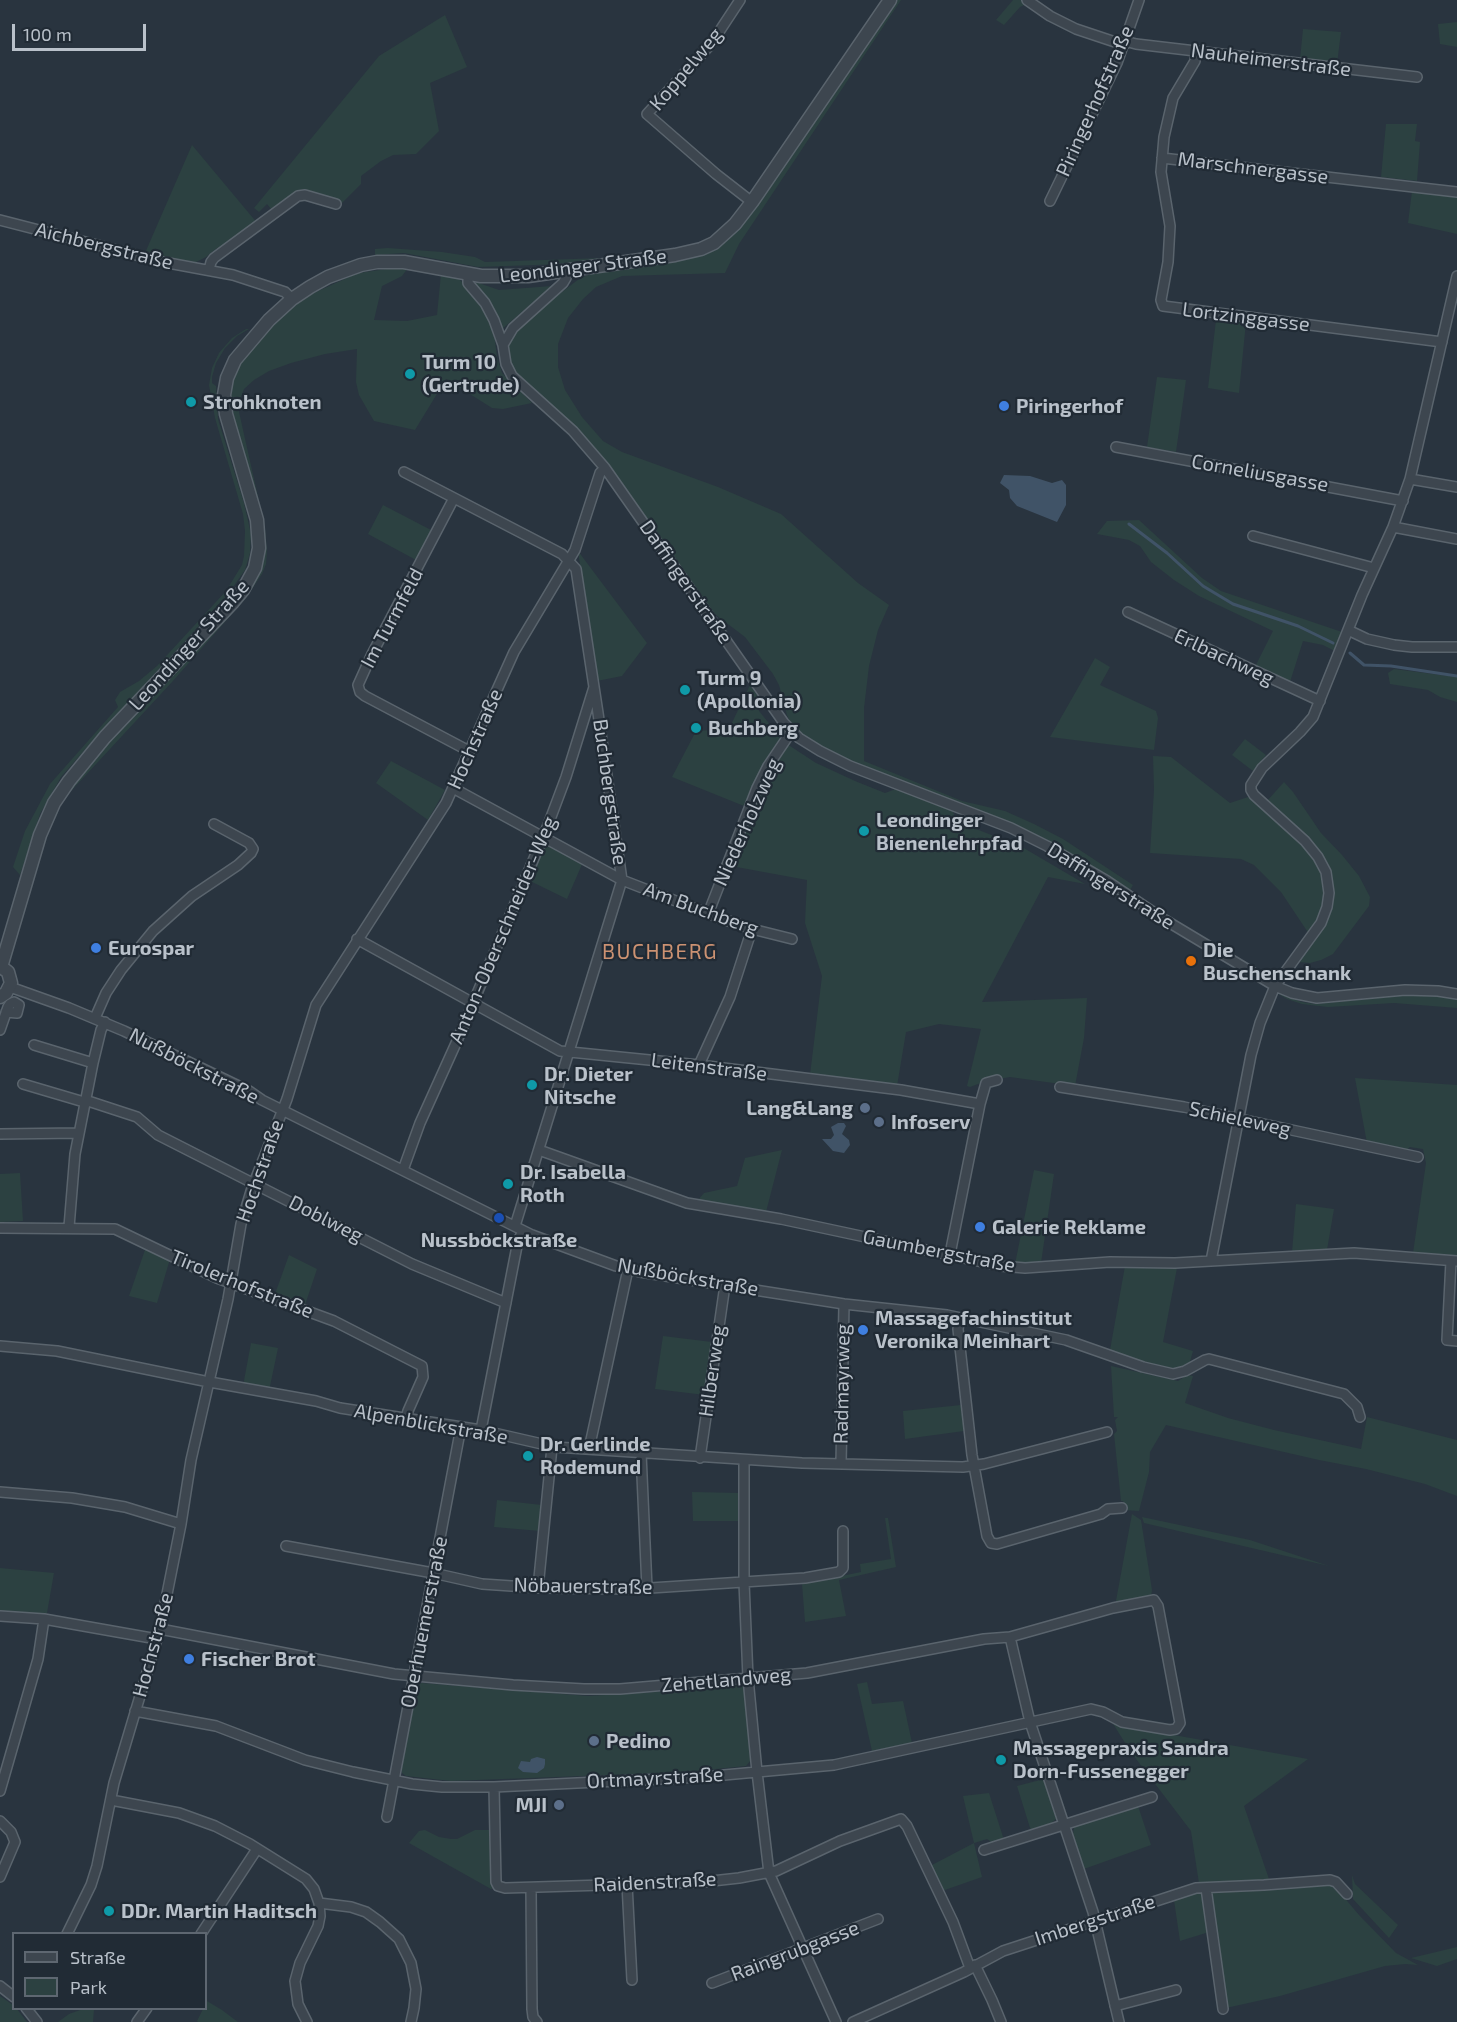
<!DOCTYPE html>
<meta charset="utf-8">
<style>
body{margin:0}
#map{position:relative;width:1457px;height:2022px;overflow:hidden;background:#29343f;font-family:"Exo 2",sans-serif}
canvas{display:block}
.legend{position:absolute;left:12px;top:1932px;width:195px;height:78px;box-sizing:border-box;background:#212b35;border:2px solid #5e6771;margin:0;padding:8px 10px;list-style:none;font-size:18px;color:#b9c1ca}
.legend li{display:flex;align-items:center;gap:12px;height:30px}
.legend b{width:30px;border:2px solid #5e6771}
.scale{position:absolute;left:12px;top:24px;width:134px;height:27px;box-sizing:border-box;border:3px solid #b9c1ca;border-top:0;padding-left:8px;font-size:18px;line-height:21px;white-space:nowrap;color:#b9c1ca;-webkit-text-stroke:4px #212b35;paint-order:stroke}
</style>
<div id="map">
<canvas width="1457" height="2022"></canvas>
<ul class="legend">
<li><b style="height:8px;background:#3d464f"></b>Straße</li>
<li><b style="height:16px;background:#2c4141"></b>Park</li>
</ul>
<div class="scale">100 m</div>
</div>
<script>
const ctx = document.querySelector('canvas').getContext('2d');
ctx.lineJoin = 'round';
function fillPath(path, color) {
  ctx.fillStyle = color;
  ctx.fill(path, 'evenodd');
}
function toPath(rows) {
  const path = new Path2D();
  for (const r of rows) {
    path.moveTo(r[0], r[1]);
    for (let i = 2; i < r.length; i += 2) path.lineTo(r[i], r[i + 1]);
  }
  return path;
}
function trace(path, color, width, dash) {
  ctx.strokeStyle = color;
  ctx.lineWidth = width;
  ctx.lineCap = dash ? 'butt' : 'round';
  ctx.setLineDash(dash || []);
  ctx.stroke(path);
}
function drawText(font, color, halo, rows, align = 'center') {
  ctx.font = font + ' "Exo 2",sans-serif';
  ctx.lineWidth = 4.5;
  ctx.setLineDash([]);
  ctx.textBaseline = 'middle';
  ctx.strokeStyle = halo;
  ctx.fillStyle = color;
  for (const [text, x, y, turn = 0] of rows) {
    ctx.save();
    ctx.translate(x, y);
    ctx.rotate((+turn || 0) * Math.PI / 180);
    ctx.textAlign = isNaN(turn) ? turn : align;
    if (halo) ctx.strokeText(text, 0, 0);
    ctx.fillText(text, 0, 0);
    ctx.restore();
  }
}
const green = toPath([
 [895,0,901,0,739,244,725,273,622,276,596,287,583,299,568,318,558,344,558,367,565,390,582,417,603,441,622,452,718,487,781,514,858,583,889,605,878,630,869,666,864,708,864,761,962,801,1005,811,1034,824,1063,839,1133,885,1130,890,1049,841,1022,828,845,760,814,745,793,728,787,715,779,685,773,674,745,637,712,612,601,455,574,426,517,375,510,364,507,353,508,342,515,332,529,317,579,279,595,272,719,246,732,235,751,213],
 [1013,0,1022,0,1029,6,1024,5,1020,7,1004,25,996,20],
 [445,15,467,67,430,83,439,131,416,154,393,155,381,161,361,176,361,184,342,203,307,192,272,210,267,204,259,212,254,208,379,56],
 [1457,22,1457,47,1440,44,1438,24],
 [1303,29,1341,32,1337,64,1300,59],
 [1386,124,1417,124,1415,141,1420,142,1417,181,1381,177],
 [192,145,258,224,225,247,217,248,206,257,194,263,145,253],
 [1412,191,1457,196,1457,234,1408,223],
 [388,248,442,252,475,257,485,262,603,258,565,264,478,267,404,253,375,255,375,249],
 [394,268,408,268,402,276,382,286,374,320,407,321,437,315,441,274,459,279,476,295,493,325,497,357,502,373,532,403,503,409,492,408,446,379,415,430,374,421,359,395,356,382,357,349,325,354,291,363,269,371,254,380,244,389,239,402,239,412,265,528,267,551,266,564,262,574,246,598,172,682,60,803,69,789,96,755,219,624,262,561,230,410,230,390,236,369,260,338,279,319,307,296,358,273],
 [476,282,499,290,552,286,501,330,475,284],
 [1216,320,1241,322,1241,326,1245,327,1246,322,1239,393,1208,388],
 [246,329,249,329,237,336,225,348,216,363,212,377,212,383,216,386,218,419,244,503,251,534,250,553,245,570,226,597,98,735,61,777,40,814,20,875,13,867,25,831,50,784,118,707,115,700,120,692,139,681,157,666,226,591,242,565,244,556,245,531,243,514,215,418,209,385,212,368,219,353,232,338],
 [1157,377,1186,380,1176,452,1147,447],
 [383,505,431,530,416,560,368,534],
 [1139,520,1202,578,1221,591,1342,632,1337,652,1323,645,1303,641,1290,682,1255,667,1273,631,1199,596,1174,580,1151,562,1140,546,1129,540,1097,534,1107,521],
 [578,551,647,643,622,676,597,681],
 [1095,658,1110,667,1100,685,1156,711,1158,718,1154,750,1050,737],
 [1394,669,1457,677,1457,702,1440,697,1428,690,1390,684,1388,673],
 [750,685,761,701,759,711,781,738,754,783,744,806,672,777,696,731,729,729],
 [1245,739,1266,755,1253,771,1232,755],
 [787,744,816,763,855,781,885,793,896,789,953,811,954,815,963,819,971,827,1022,847,1085,884,1048,877,982,1002,1087,998,1084,1038,1075,1086,1010,1077,986,1081,970,1087,967,1086,981,1029,939,1024,906,1032,897,1086,810,1075,822,976,805,923,807,880,731,866,759,788],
 [1153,756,1171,757,1230,803,1248,797,1254,799,1310,850,1325,878,1326,893,1319,919,1309,934,1281,892,1254,865,1241,859,1150,853,1154,790],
 [391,761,445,790,428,820,376,783],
 [1284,782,1293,792,1321,833,1342,855,1359,876,1370,897,1369,906,1333,954,1321,960,1310,963,1298,962,1332,893,1332,880,1328,867,1322,855,1267,801],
 [546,843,583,862,567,899,528,880,543,845],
 [1277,993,1302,1002,1315,1004,1409,995,1440,997,1457,1000,1457,1008,1394,1003,1328,1007,1302,1004,1287,999],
 [1355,1078,1457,1085,1457,1257,1413,1253,1426,1163,1423,1149,1410,1147,1405,1151,1367,1143],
 [782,1150,766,1212,698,1200,704,1193,737,1186,745,1158],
 [1034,1170,1054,1174,1041,1263,1015,1264],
 [20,1173,23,1221,0,1222,0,1174],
 [1296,1204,1334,1209,1327,1250,1292,1252],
 [146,1247,170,1259,157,1303,129,1296],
 [289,1255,317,1269,305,1305,275,1294],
 [1125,1266,1177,1268,1163,1342,1193,1351,1189,1365,1174,1371,1144,1363,1110,1350],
 [663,1336,712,1342,705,1395,655,1389],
 [251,1343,278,1348,269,1391,243,1386],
 [1111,1366,1178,1381,1187,1375,1193,1376,1185,1403,1228,1418,1274,1430,1361,1449,1367,1417,1457,1440,1457,1496,1425,1484,1366,1469,1319,1460,1166,1425,1150,1452,1149,1472,1139,1511,1125,1510,1123,1501,1121,1501,1114,1434,1117,1431,1115,1420,1118,1417,1114,1417],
 [961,1405,964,1431,905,1439,903,1411],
 [692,1492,740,1493,740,1521,693,1521],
 [497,1500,542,1505,540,1531,494,1527],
 [1132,1514,1141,1520,1152,1590,1151,1596,1115,1606],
 [1142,1517,1250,1540,1329,1566,1144,1523],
 [885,1518,888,1518,896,1567,839,1580,846,1616,805,1622,802,1584,861,1572,860,1564,891,1559],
 [0,1568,54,1573,47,1613,42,1615,0,1613],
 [867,1682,872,1704,903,1701,912,1743,872,1751,857,1684],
 [421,1683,588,1696,689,1690,742,1685,745,1690,751,1760,746,1766,686,1772,451,1781,406,1776,402,1773,402,1767,417,1687],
 [1112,1722,1129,1727,1308,1759,1244,1806,1269,1879,1268,1881,1211,1886,1206,1883,1199,1883,1191,1831,1130,1751],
 [1044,1779,1056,1819,1049,1825,1031,1831,1017,1786],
 [989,1793,1004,1840,993,1843,987,1839,974,1843,982,1877,942,1891,930,1866,974,1843,963,1796],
 [1138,1806,1151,1845,1084,1869,1073,1834,1074,1828,1080,1824],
 [425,1830,439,1837,451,1839,457,1839,475,1830,490,1830,493,1888,491,1889,409,1843,419,1831],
 [1352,1875,1355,1884,1398,1925,1389,1938,1353,1899],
 [1320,1883,1331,1884,1337,1889,1359,1915,1396,1953,1418,1965,1405,1964,1385,1966,1280,1996,1226,2008,1209,1895,1214,1892,1256,1890],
 [1200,1892,1203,1894,1209,1932,1180,1941,1174,1900],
 [1457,1947,1457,1959,1437,1966,1411,1958],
 [0,1996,13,2005,14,2008,17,2009,27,2022,0,2022],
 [207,2001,222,2010,238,2022,198,2022,197,2021,203,2009,206,2008],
 [83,2009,94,2009,93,2022,58,2022,69,2014]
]);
const water = toPath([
 [1004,475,1030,476,1052,483,1062,480,1066,485,1066,505,1057,522,1017,506,1010,498,1009,490,1000,483],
 [838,1123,844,1123,846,1126,842,1134,849,1140,850,1145,844,1153,833,1151,822,1139,831,1139,834,1135,831,1127],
 [537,1757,545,1759,545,1764,544,1768,537,1773,523,1772,518,1768,521,1761,530,1762,531,1759]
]);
const stream = toPath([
 [1129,524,1167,553,1203,586,1233,604,1298,626,1333,643],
 [1350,653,1364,665,1391,666,1457,676]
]);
const minor = toPath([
 [740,0,711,44,647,114,716,174,752,202],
 [1027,0,1050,16,1076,29,1124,45],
 [1125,41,1136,44,1417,77],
 [1196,51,1195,61,1173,98,1164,137,1161,172,1170,226,1168,262,1161,300,1163,306,1442,342],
 [1162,158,1457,192],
 [1050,201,1117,63,1139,0],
 [0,220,163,262,233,275,285,292,292,299],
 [209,270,211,262,214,258,298,196,305,195,336,204],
 [468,273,468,283,485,303,494,320,503,345,506,364,512,376,573,431,605,468,784,723,799,738,820,751,850,766,1011,828,1047,846,1107,881,1165,920,1275,986,1292,993,1317,998,1405,990,1438,991,1457,994],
 [503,345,513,328,563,283,566,278,565,272],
 [1116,447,1403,501],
 [404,472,562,554,576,569,598,713,622,880,515,1226],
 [1410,479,1457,487],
 [454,498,372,654,358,685,360,692,365,696,469,751],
 [1393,527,1457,539],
 [1253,536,1374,568],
 [1128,612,1320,701],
 [1348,630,1367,639,1394,645,1412,647,1457,647],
 [453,788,622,880,717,917,752,929,792,939],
 [708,914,757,788,768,766,791,732],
 [357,939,560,1051,699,1065,901,1090,980,1104],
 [10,987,69,1008,124,1031,249,1091,262,1100,532,1235,616,1266,640,1272,844,1304,947,1315,1066,1340,1143,1367,1173,1374,1185,1371,1205,1360,1209,1359,1344,1394,1357,1407,1360,1417],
 [95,1018,106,993,121,970,153,931,192,896,238,865,251,853,253,849,249,843,214,824],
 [0,1030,8,1007,10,1004,14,1002,19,1005,17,1013,6,1012],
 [34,1045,93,1063],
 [699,1065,730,997,752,929],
 [23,1084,84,1102],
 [1060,1087,1184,1107,1418,1157],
 [85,1100,137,1117,158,1135,412,1264,506,1303],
 [0,1134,79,1133],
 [539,1150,687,1203,781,1219,1001,1266,1025,1268,1110,1262,1175,1263,1354,1253,1457,1261],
 [403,1170,420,1123,457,1041,548,825,566,777,594,687],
 [69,1227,75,1154,93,1063,101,1030,105,1022],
 [0,1228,115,1229,217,1278,334,1321,422,1366,423,1377,408,1411,406,1418],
 [950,1254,980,1104,986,1083,997,1080],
 [1211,1261,1251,1055,1260,1023,1275,986,1321,923,1327,907,1329,893,1326,872,1318,857,1305,841,1254,795,1251,790,1251,785,1262,768,1300,732,1313,717,1362,595,1393,527,1410,479,1457,276],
 [1451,1261,1447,1340,1457,1341],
 [960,1318,958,1329,972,1455,987,1536,991,1543,997,1544,1101,1514,1108,1509,1122,1508],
 [0,1346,57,1351,204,1381,316,1401,340,1408,481,1430,555,1447,802,1463,963,1467,984,1464,1107,1432],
 [481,1430,518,1241,523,1231],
 [589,1449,628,1269],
 [641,1453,647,1588],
 [700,1458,725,1285],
 [744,1460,744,1582,748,1678,757,1772,769,1873,836,2022],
 [841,1464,844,1304],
 [0,1492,72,1498,125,1507,181,1524],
 [286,1546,433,1573,482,1584,541,1588,635,1589,805,1578,839,1572,843,1568,843,1531],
 [538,1588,552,1447],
 [0,1616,44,1619,157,1639],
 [1010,1637,1030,1722,1093,1912,1119,2022],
 [135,1711,216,1726,305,1760,353,1772,412,1784,442,1787,494,1787,702,1777,834,1765,1091,1709,1103,1712,1122,1722,1170,1730,1176,1729,1180,1723,1158,1606,1154,1600,1113,1608,1010,1637,984,1639,807,1673,620,1689,584,1689,513,1685,394,1674,160,1629],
 [494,1787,496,1882,498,1886,505,1888,703,1882,739,1878,776,1871,840,1841,901,1819,907,1826,953,1922,970,1968],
 [0,1791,38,1659,44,1619],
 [111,1800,179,1813,215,1826,250,1844,306,1879,314,1889,319,1903,351,1907,366,1912,380,1922,399,1939,411,1963,416,1989,414,2008,411,2022],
 [387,1817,461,1427],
 [0,1821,11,1832,15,1842,0,1877],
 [984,1850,1152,1797],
 [627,1884,632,1980],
 [531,1888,532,2009,533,2017,537,2022],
 [1206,1888,1223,2009],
 [67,1934,91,1885,97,1866,114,1783,160,1629,181,1524,191,1460,228,1299,241,1224,252,1188,287,1099,316,1005,446,803,514,652,575,550,600,473,605,468],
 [201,1934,257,1849],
 [975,1965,992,2000,1001,2022],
 [712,1983,878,1919],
 [0,1986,14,1997],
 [1115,2006,1176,1990],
 [26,2008,37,2022],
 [137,2022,147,2008],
 [307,2022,298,2004,295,1981,300,1963,318,1926,320,1916,319,1903],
 [853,2022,964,1972,1003,1951,1196,1888,1264,1885,1330,1880,1336,1882,1347,1894]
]);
const tertiary = toPath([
 [0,966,8,972,11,983,6,993,0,997],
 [1,967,40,835,54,803,69,781,105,737,233,602,243,590,255,568,259,548,257,520,226,414,224,395,227,378,235,360,269,320,292,299,310,287,328,277,361,265,377,262,404,262,481,276,528,276,675,255,701,249,714,243,735,224,752,202,890,0]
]);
const markers = [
 [410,374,6,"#0f9aa8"],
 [191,402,6,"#0f9aa8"],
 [1004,406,6,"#3f7fe0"],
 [685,690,6,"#0f9aa8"],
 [696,728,6,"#0f9aa8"],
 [864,831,6,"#0f9aa8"],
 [96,948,6,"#3f7fe0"],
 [1191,961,6,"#e8710a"],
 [532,1085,6,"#0f9aa8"],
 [865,1108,6,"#5c6f8a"],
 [879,1122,6,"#5c6f8a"],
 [508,1184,6,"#0f9aa8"],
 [499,1218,6,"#1a4fb4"],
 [980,1227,6,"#3f7fe0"],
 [863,1330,6,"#3f7fe0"],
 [528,1456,6,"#0f9aa8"],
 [189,1659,6,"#3f7fe0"],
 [594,1741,6,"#5c6f8a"],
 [1001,1760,6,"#0f9aa8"],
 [559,1805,6,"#5c6f8a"],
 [109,1911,6,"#0f9aa8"]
];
const streetNames = [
 ["Nauheimerstraße",1271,60,7],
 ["Koppelweg",686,69,-50],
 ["Piringerhofstraße",1095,101,-66],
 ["Marschnergasse",1253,168,7],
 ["Aichbergstraße",104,246,14],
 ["Leondinger Straße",583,266,-7],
 ["Lortzinggasse",1246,317,7],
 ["Corneliusgasse",1260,473,10],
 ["Daffingerstraße",686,582,55],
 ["Im Turmfeld",392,618,-62],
 ["Leondinger Straße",189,645,-48],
 ["Erlbachweg",1224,657,25],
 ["Hochstraße",475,739,-66],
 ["Buchbergstraße",610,792,82],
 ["Niederholzweg",747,822,-66],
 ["Daffingerstraße",1111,886,32],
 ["Am Buchberg",701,909,20],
 ["Anton-Oberschneider-Weg",503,930,-67],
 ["Nußböckstraße",194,1066,27],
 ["Leitenstraße",709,1067,7],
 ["Schieleweg",1240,1119,12],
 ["Hochstraße",260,1171,-71],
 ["Doblweg",326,1219,27],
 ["Gaumbergstraße",939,1251,11],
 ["Nußböckstraße",688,1277,10],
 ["Tirolerhofstraße",242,1284,22],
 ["Hilberweg",712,1371,-82],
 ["Radmayrweg",842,1384,-89],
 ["Alpenblickstraße",431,1424,10],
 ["Nöbauerstraße",583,1586,1],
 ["Oberhuemerstraße",424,1622,-79],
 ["Hochstraße",153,1645,-75],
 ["Zehetlandweg",726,1680,-5],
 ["Ortmayrstraße",655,1778,-3],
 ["Raidenstraße",655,1882,-3],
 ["Imbergstraße",1095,1920,-18],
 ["Raingrubgasse",795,1951,-21]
];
const poiNames = [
 ["Turm 10",422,362],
 ["(Gertrude)",422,385],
 ["Strohknoten",203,402],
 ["Piringerhof",1016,406],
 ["Turm 9",697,678],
 ["(Apollonia)",697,701],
 ["Buchberg",708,728],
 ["Leondinger",876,820],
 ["Bienenlehrpfad",876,843],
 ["Eurospar",108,948],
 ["Die",1203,950],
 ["Buschenschank",1203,973],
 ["Dr. Dieter",544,1074],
 ["Nitsche",544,1097],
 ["Lang&Lang",853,1108,"right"],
 ["Infoserv",891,1122],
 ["Dr. Isabella",520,1172],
 ["Roth",520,1195],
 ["Galerie Reklame",992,1227],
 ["Nussböckstraße",499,1240,"center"],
 ["Massagefachinstitut",875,1318],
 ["Veronika Meinhart",875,1341],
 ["Dr. Gerlinde",540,1444],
 ["Rodemund",540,1467],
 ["Fischer Brot",201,1659],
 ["Pedino",606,1741],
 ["Massagepraxis Sandra",1013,1748],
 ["Dorn-Fussenegger",1013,1771],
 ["MJI",547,1805,"right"],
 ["DDr. Martin Haditsch",121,1911]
];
const neighbourhoodNames = [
 ["BUCHBERG",660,952]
];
fillPath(green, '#2c4141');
fillPath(water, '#405367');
trace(stream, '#405367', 3);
trace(minor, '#5a646d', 12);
trace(tertiary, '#5a646d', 15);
trace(minor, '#3d464f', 9);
trace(tertiary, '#3d464f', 12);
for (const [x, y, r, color] of markers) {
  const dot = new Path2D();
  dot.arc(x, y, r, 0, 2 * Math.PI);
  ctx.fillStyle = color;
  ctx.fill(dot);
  trace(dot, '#212b35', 2);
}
drawText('20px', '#b9c1ca', '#212b35', streetNames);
drawText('bold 20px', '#b9c1ca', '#212b35', poiNames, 'left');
ctx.letterSpacing = '1.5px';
drawText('21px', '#cc9272', '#212b35', neighbourhoodNames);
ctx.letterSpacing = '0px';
</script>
